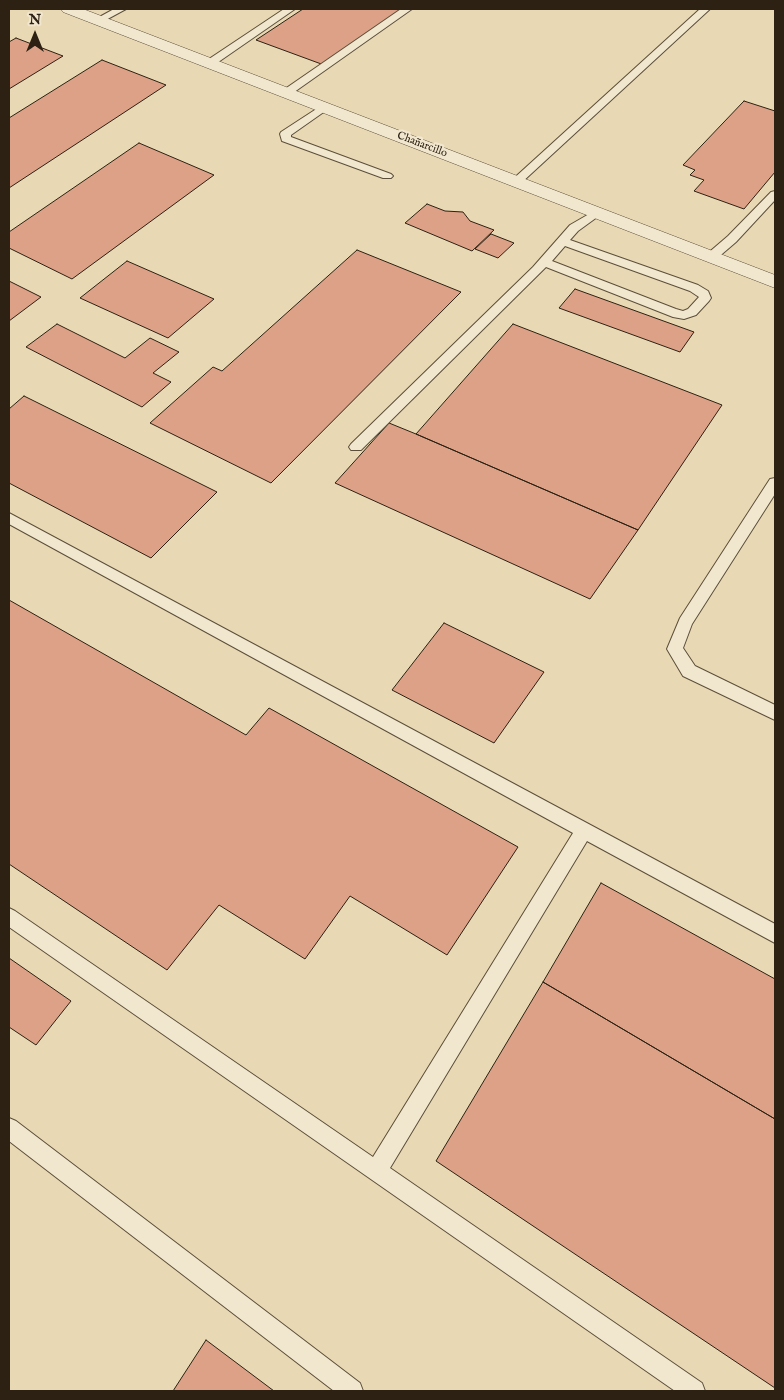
<!DOCTYPE html>
<meta charset="utf-8">
<style>
body{margin:0}
#map{position:relative;width:784px;height:1400px;overflow:hidden;background:#e9d8b4;font-family:"IM FELL English",serif}
canvas{display:block}
.frame{position:absolute;inset:0;border:10px solid #2c2112;pointer-events:none}
.north{position:absolute;left:10px;top:10px;width:50px;height:50px;-webkit-text-stroke:4px #f1e6ce;paint-order:stroke;rotate:0deg;font-size:14px;font-weight:700;line-height:20px;text-align:center;color:#2c2112}
.north::after{content:'';display:block;margin:auto;width:18px;height:22px;background:#2c2112;clip-path:polygon(50% 0,100% 100%,50% 72%,0 100%)}
</style>
<div id="map">
<canvas width="784" height="1400"></canvas>
<div class="frame"></div>
<div class="north">N</div>
</div>
<script>
const ctx = document.querySelector('canvas').getContext('2d');
ctx.lineJoin = 'round';
function fillPath(path, color) {
  ctx.fillStyle = color;
  ctx.fill(path, 'evenodd');
}
function toPath(rows) {
  const path = new Path2D();
  for (const r of rows) {
    path.moveTo(r[0], r[1]);
    for (let i = 2; i < r.length; i += 2) path.lineTo(r[i], r[i + 1]);
  }
  return path;
}
function trace(path, color, width, dash) {
  ctx.strokeStyle = color;
  ctx.lineWidth = width;
  ctx.lineCap = dash ? 'butt' : 'round';
  ctx.setLineDash(dash || []);
  ctx.stroke(path);
}
function drawText(font, color, halo, rows, align = 'center') {
  ctx.font = font + ' "IM FELL English",serif';
  ctx.lineWidth = 4.5;
  ctx.setLineDash([]);
  ctx.textBaseline = 'middle';
  ctx.strokeStyle = halo;
  ctx.fillStyle = color;
  for (const [text, x, y, turn = 0] of rows) {
    ctx.save();
    ctx.translate(x, y);
    ctx.rotate((+turn || 0) * Math.PI / 180);
    ctx.textAlign = isNaN(turn) ? turn : align;
    if (halo) ctx.strokeText(text, 0, 0);
    ctx.fillText(text, 0, 0);
    ctx.restore();
  }
}
const building = toPath([
 [303,9,403,9,324,65,256,40,303,9],
 [16,38,63,56,9,89,9,42,16,38],
 [102,60,166,85,9,188,9,118,102,60],
 [744,101,775,111,775,172,744,209,694,191,704,180,690,175,695,170,683,165,744,101],
 [139,143,214,175,72,279,9,248,9,232,139,143],
 [427,204,445,211,463,212,470,221,494,230,472,251,405,223,427,204],
 [491,234,514,243,498,258,475,249,491,234],
 [357,250,461,292,271,483,150,423,213,367,222,371,357,250],
 [127,261,214,299,168,338,80,298,127,261],
 [9,281,41,297,9,321,9,281],
 [575,289,694,332,680,352,559,308,575,289],
 [57,324,125,358,150,338,179,352,153,373,171,382,142,407,26,347,57,324],
 [513,324,722,405,638,530,416,434,513,324],
 [24,396,217,492,151,558,9,483,9,409,24,396],
 [389,423,416,434,638,530,590,599,335,483,389,423],
 [9,600,246,735,269,708,518,847,447,955,350,896,305,959,219,905,167,970,9,864,9,600],
 [444,623,544,672,494,743,392,690,444,623],
 [601,883,775,979,775,1119,543,982,601,883],
 [9,958,71,1001,36,1045,9,1027,9,958],
 [543,982,775,1119,775,1388,436,1161,543,982],
 [206,1340,274,1391,173,1391,206,1340]
]);
const lane = toPath([
 [114,9,126,9,102,22,96,22,94,20,114,9],
 [284,9,295,9,214,65,206,65,206,61,284,9],
 [401,9,412,9,290,95,282,95,281,93,282,91,401,9],
 [700,9,710,9,520,184,512,184,510,182,512,180,700,9],
 [324,104,329,107,328,109,291,135,291,137,391,174,393,176,391,178,383,178,282,141,280,134,281,132,324,104],
 [775,191,775,200,736,242,715,260,707,260,705,257,707,254,728,236,771,192,775,191],
 [596,210,602,213,600,215,578,231,570,240,698,285,708,291,711,298,709,301,696,315,684,319,673,317,546,267,361,450,351,450,349,447,351,444,533,267,570,225,596,210],
 [565,246,690,291,699,297,688,309,683,311,676,309,552,261,565,246],
 [775,478,775,494,692,624,683,648,695,666,775,705,775,720,683,676,667,649,680,618,770,479,775,478],
 [9,513,775,924,775,943,587,841,390,1168,702,1383,705,1391,675,1391,9,927,9,908,15,911,373,1157,573,833,9,524,9,513],
 [9,1118,16,1121,360,1383,363,1391,334,1391,9,1141,9,1118]
]);
const street = toPath([
 [61,9,83,9,775,275,775,288,63,12,61,9]
]);
const farStreetnames = [
 ["Chañarcillo",422,145,21]
];
fillPath(building, '#dca187');
trace(building, '#2c2112', 1);
trace(lane, '#5b4f3a', 2);
trace(street, '#5b4f3a', 1);
fillPath(lane, '#f1e6ce');
fillPath(street, '#f1e6ce');
drawText('11px', '#2c2112', '#f1e6ce', farStreetnames);
</script>
